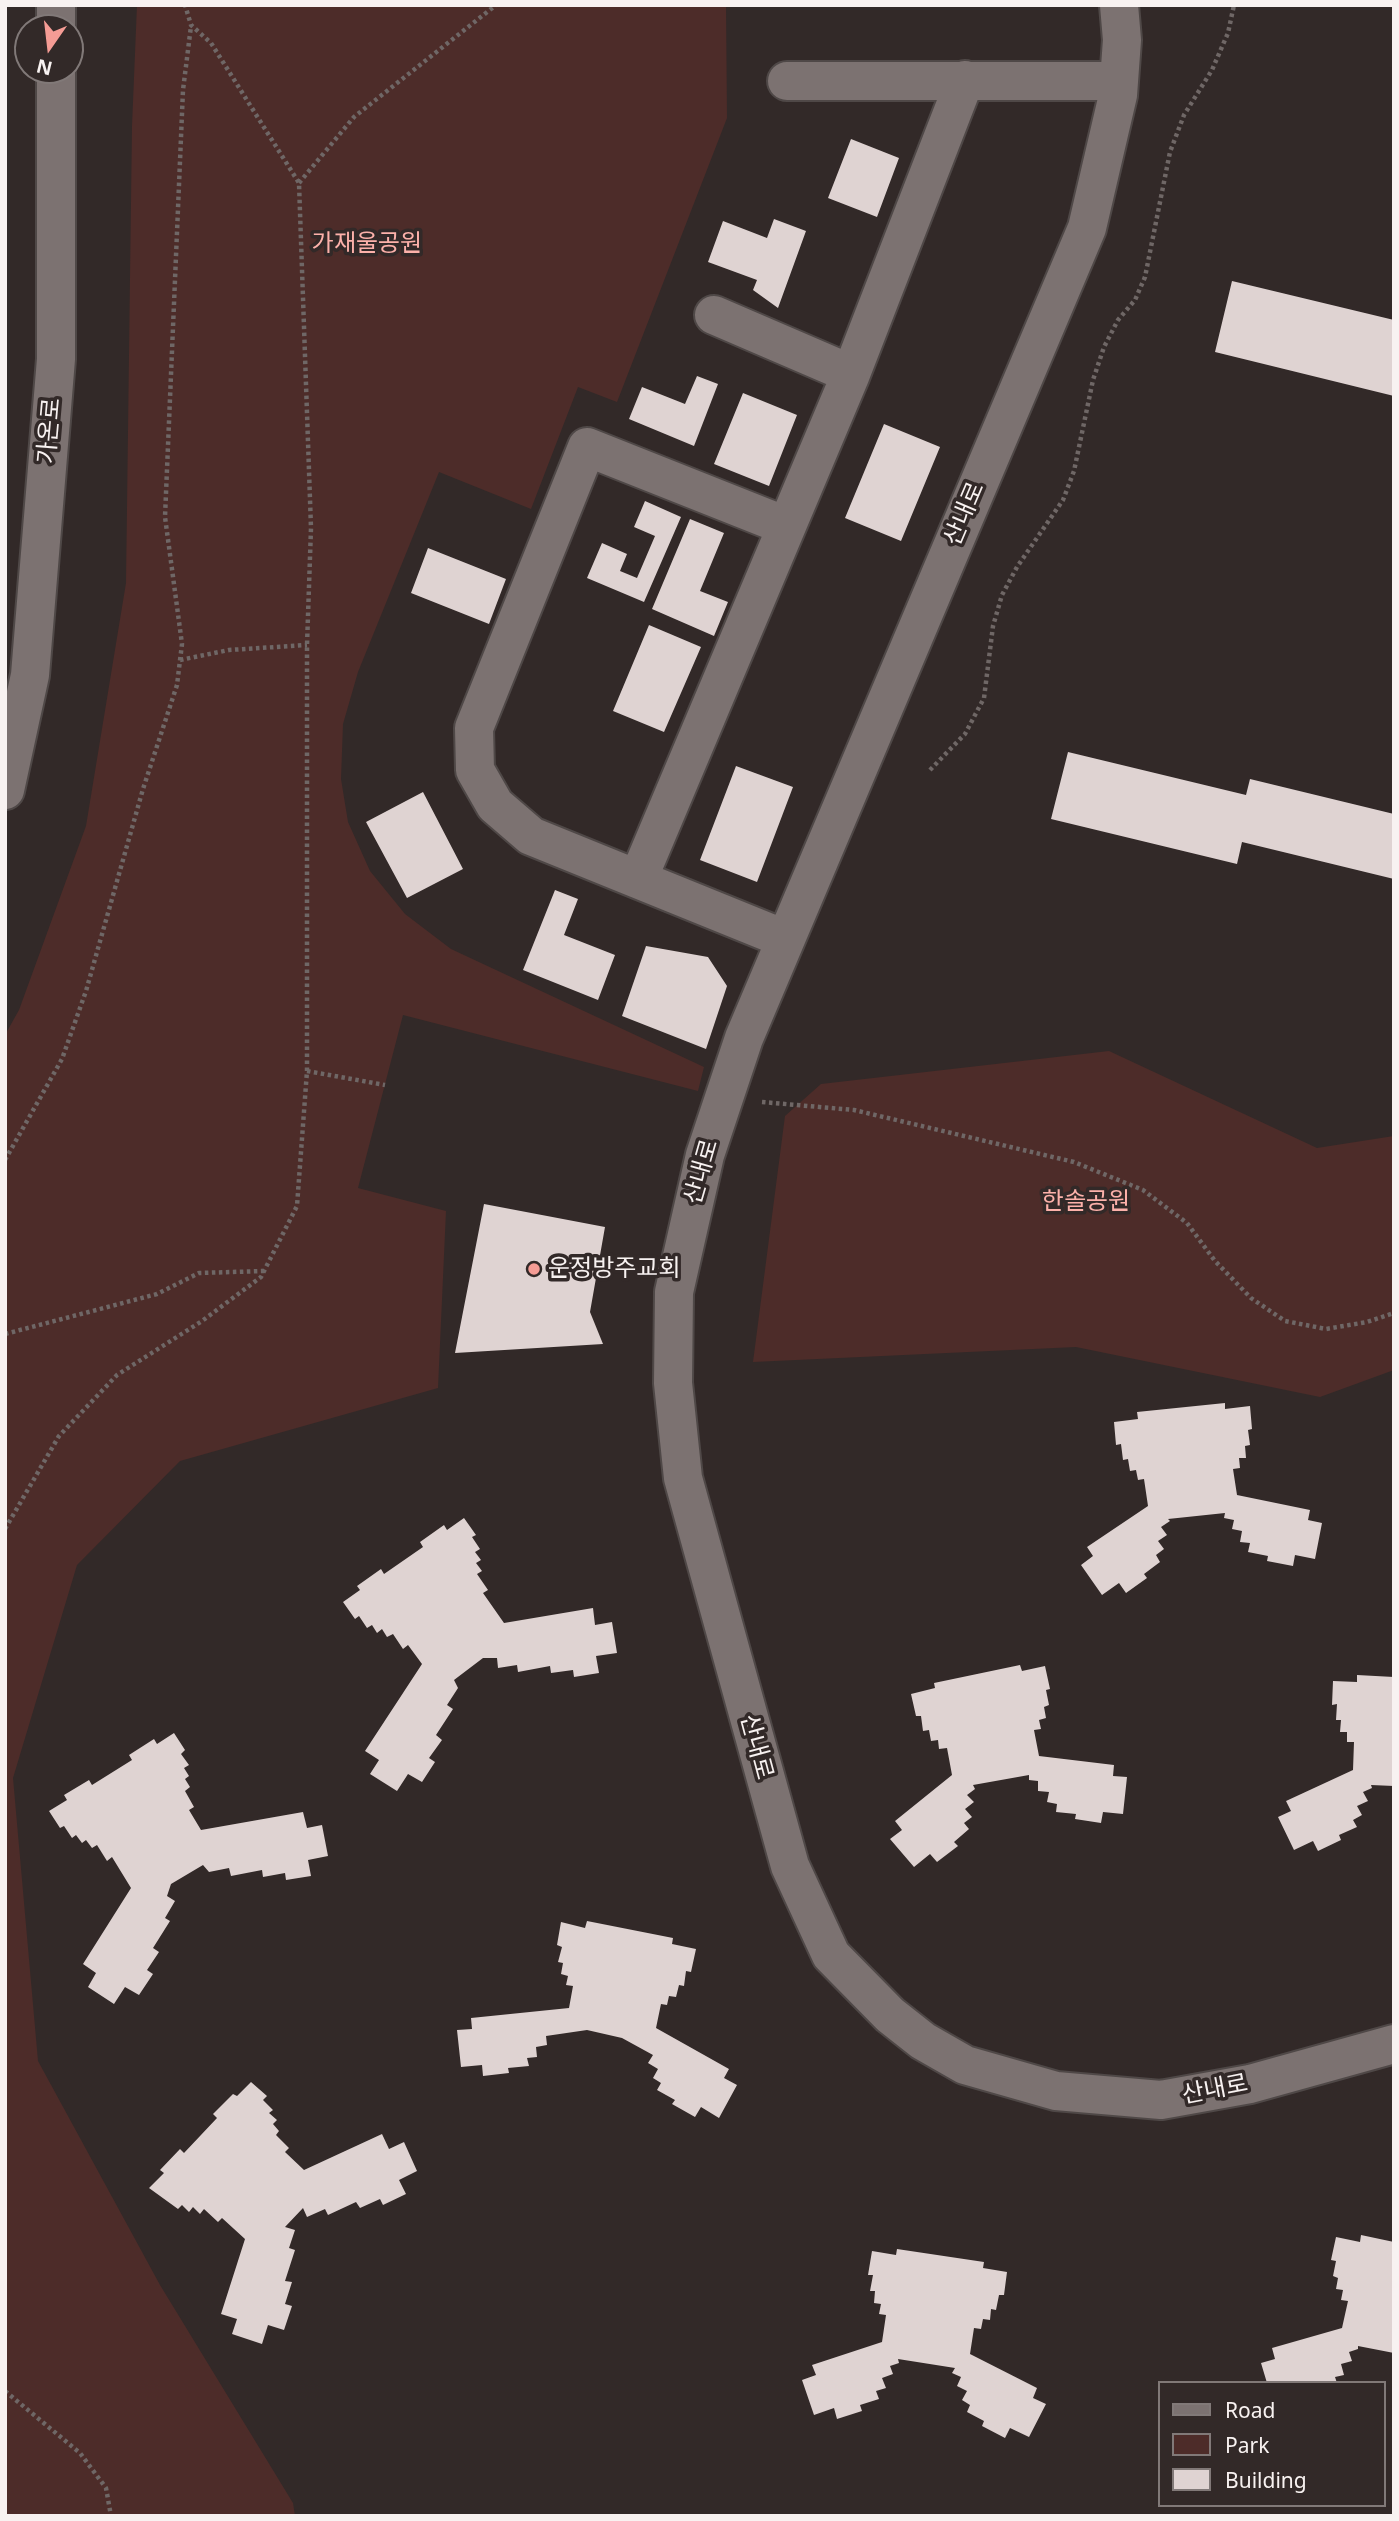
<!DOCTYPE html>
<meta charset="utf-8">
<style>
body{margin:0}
#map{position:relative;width:1399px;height:2521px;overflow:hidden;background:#322928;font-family:"Noto Sans",sans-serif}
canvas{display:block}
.frame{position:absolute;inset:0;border:7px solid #f8f2f1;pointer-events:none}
.legend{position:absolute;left:1158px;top:2381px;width:228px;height:126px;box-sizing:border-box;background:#322928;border:2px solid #817978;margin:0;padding:9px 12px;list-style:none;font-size:21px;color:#f8f2f1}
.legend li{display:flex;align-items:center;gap:14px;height:35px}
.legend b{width:35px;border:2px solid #817978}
.north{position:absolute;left:14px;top:14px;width:70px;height:70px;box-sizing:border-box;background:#322928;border:2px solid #817978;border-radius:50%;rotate:194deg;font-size:19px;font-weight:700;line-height:28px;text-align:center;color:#f8f2f1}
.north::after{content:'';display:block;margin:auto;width:24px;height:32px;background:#f59c95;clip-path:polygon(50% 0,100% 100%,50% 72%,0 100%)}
</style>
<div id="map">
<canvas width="1399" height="2521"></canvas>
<div class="frame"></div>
<ul class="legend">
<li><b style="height:9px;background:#7c7271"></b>Road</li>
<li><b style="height:19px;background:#4d2c29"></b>Park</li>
<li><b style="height:19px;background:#dfd3d2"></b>Building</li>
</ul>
<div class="north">N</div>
</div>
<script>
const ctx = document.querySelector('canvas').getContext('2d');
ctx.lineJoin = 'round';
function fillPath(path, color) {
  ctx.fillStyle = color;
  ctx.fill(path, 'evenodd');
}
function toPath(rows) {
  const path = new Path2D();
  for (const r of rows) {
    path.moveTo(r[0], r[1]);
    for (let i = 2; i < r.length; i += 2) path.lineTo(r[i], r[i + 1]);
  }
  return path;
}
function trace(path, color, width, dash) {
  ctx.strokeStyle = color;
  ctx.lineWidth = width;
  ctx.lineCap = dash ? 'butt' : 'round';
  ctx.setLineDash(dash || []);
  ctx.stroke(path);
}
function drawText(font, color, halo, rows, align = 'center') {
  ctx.font = font + ' "Noto Sans","Noto Sans KR",sans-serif';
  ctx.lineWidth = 7;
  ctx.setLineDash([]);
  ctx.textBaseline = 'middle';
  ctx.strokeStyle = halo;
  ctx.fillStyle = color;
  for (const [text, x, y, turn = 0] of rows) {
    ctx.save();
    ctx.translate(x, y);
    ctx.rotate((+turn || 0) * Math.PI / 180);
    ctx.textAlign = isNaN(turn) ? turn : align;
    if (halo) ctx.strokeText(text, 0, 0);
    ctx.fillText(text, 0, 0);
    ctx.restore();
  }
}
const green = toPath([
 [137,5,726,5,727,118,617,402,578,387,531,509,439,472,358,672,343,724,341,779,348,822,370,871,405,914,451,949,704,1067,698,1091,403,1015,358,1188,446,1211,438,1388,180,1461,77,1565,13,1778,38,2061,160,2285,293,2503,295,2516,5,2516,5,1035,19,1010,86,826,126,583,132,126],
 [1109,1051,1317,1148,1394,1136,1394,1370,1320,1397,1076,1347,753,1362,785,1116,821,1084]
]);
const building = toPath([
 [851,139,899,158,877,217,828,198],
 [774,219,806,231,778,308,753,290,757,280,708,262,723,221,767,238],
 [1232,281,1394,320,1394,396,1215,352],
 [697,376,718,384,694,446,629,419,642,387,685,404],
 [743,393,797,415,769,486,714,464],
 [884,424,940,447,901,541,845,518],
 [645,501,681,517,644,602,587,578,602,543,627,554,620,571,637,578,655,536,634,527],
 [690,519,724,533,700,591,728,602,714,636,652,609],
 [428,548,506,579,489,624,411,593],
 [649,625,701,647,664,732,613,711],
 [1068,752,1246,795,1250,779,1394,814,1394,879,1242,842,1237,864,1051,819],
 [736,766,793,787,757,882,700,860],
 [423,792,463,869,407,898,366,822],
 [555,890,578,899,564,935,615,955,598,1000,523,970],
 [646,946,708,957,727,986,706,1049,622,1016],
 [484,1204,605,1227,590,1312,603,1344,455,1353],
 [1225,1403,1225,1409,1250,1406,1252,1429,1248,1430,1250,1445,1245,1446,1246,1458,1239,1458,1240,1468,1233,1469,1237,1495,1310,1510,1308,1520,1322,1523,1315,1559,1295,1555,1293,1566,1267,1561,1268,1556,1248,1552,1250,1543,1240,1542,1242,1531,1232,1529,1234,1520,1224,1518,1225,1513,1168,1519,1170,1521,1161,1527,1167,1535,1158,1541,1164,1549,1156,1555,1160,1562,1144,1574,1147,1578,1126,1593,1119,1583,1102,1595,1081,1565,1093,1556,1087,1547,1148,1506,1144,1479,1138,1480,1136,1470,1130,1471,1128,1459,1123,1460,1121,1444,1116,1445,1114,1422,1138,1419,1137,1412],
 [464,1518,476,1535,472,1537,480,1549,475,1552,481,1560,476,1563,482,1571,477,1574,488,1590,483,1593,504,1623,593,1608,595,1625,612,1622,617,1653,596,1656,599,1673,574,1677,573,1670,551,1673,550,1666,518,1672,517,1665,498,1668,497,1658,483,1658,454,1680,458,1688,447,1705,453,1709,436,1735,442,1740,429,1758,435,1762,422,1782,408,1774,397,1791,370,1774,379,1760,365,1751,422,1664,408,1645,403,1649,393,1634,387,1637,382,1629,377,1633,372,1625,367,1628,359,1616,355,1619,343,1602,360,1590,357,1586,381,1569,384,1574,423,1547,420,1542,444,1525,447,1530],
 [1020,1665,1022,1671,1045,1666,1050,1689,1046,1690,1049,1705,1044,1707,1046,1718,1039,1720,1041,1729,1034,1730,1039,1756,1114,1765,1113,1776,1127,1777,1123,1814,1103,1812,1101,1823,1075,1819,1076,1814,1056,1812,1057,1804,1047,1802,1049,1792,1038,1791,1038,1781,1029,1780,1029,1775,973,1785,975,1789,967,1795,974,1802,965,1809,972,1817,964,1823,969,1829,954,1842,958,1846,937,1862,930,1854,914,1867,890,1839,902,1830,895,1821,952,1775,947,1748,939,1749,938,1740,931,1741,929,1730,923,1731,921,1716,916,1716,911,1694,935,1688,934,1683],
 [1357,1675,1394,1677,1394,1786,1371,1785,1372,1788,1363,1792,1368,1801,1357,1806,1362,1815,1353,1820,1357,1827,1339,1835,1341,1840,1318,1851,1313,1841,1294,1850,1278,1817,1291,1811,1286,1801,1353,1770,1354,1742,1347,1742,1347,1732,1340,1732,1341,1720,1336,1720,1337,1704,1332,1705,1333,1681,1357,1682],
 [174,1733,185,1750,181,1754,189,1765,184,1768,189,1776,185,1779,190,1787,185,1791,194,1807,189,1810,201,1830,303,1812,307,1828,322,1825,328,1856,308,1860,311,1876,286,1880,285,1873,263,1877,262,1870,231,1876,229,1868,209,1872,203,1865,171,1884,167,1896,175,1901,165,1918,170,1921,153,1948,159,1952,147,1970,153,1974,139,1995,125,1987,114,2004,88,1987,96,1973,83,1964,131,1888,112,1857,107,1861,97,1845,92,1848,86,1840,82,1843,76,1835,72,1838,64,1826,60,1828,49,1811,67,1800,64,1795,89,1780,92,1785,132,1760,129,1755,154,1739,157,1744],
 [587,1921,673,1938,672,1944,696,1949,691,1972,686,1971,684,1986,679,1985,676,1997,669,1996,667,2005,661,2004,656,2028,729,2069,724,2078,737,2085,719,2118,701,2107,695,2117,672,2104,675,2100,657,2090,661,2083,653,2078,658,2069,648,2063,653,2055,622,2038,587,2030,546,2036,547,2045,536,2047,537,2057,527,2058,529,2066,508,2068,509,2073,483,2076,482,2065,461,2067,457,2030,472,2029,471,2018,569,2008,573,1986,566,1985,568,1976,561,1974,563,1963,558,1962,562,1947,557,1945,561,1922,585,1928],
 [251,2082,267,2096,263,2100,273,2110,269,2113,277,2120,273,2124,279,2131,276,2135,289,2148,285,2152,304,2170,382,2134,389,2149,404,2142,417,2171,399,2180,406,2194,383,2205,380,2199,360,2208,356,2202,328,2215,325,2209,307,2217,303,2208,285,2227,295,2230,289,2248,295,2250,285,2281,292,2282,285,2304,292,2306,284,2330,268,2325,262,2344,232,2334,237,2319,221,2314,245,2239,222,2218,218,2222,204,2209,200,2214,193,2207,189,2212,182,2205,178,2209,149,2188,164,2173,160,2170,180,2149,184,2153,217,2118,213,2114,233,2094,237,2096],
 [1361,2235,1394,2242,1394,2353,1358,2346,1358,2349,1349,2352,1352,2361,1341,2364,1344,2375,1335,2377,1337,2383,1267,2383,1261,2363,1275,2359,1272,2348,1342,2328,1348,2301,1341,2300,1343,2290,1336,2289,1338,2278,1333,2276,1336,2261,1331,2260,1336,2237,1360,2242],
 [897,2249,984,2262,983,2268,1007,2272,1004,2295,999,2295,996,2310,991,2309,990,2320,983,2319,981,2329,974,2328,970,2354,1037,2388,1033,2398,1046,2404,1029,2437,1010,2428,1005,2438,982,2426,984,2421,967,2412,970,2405,962,2400,967,2391,957,2386,961,2377,952,2373,955,2368,898,2359,899,2363,890,2366,893,2374,882,2378,886,2388,876,2391,879,2399,860,2405,862,2411,837,2419,834,2408,814,2415,802,2380,816,2375,812,2365,882,2342,886,2315,879,2314,881,2304,874,2303,875,2291,870,2291,873,2275,868,2275,872,2251,896,2255]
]);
const path = toPath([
 [299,183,354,117,496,5],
 [180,660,229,650,307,645],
 [930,770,965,734,984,698,993,626,1002,595,1017,567,1063,500,1074,471,1093,380,1104,347,1118,320,1135,300,1145,277,1170,152,1184,115,1212,70,1228,33,1234,5],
 [307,1071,385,1085],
 [762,1102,854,1110,1074,1162,1143,1190,1187,1223,1215,1261,1251,1298,1285,1321,1326,1329,1367,1322,1394,1313],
 [5,1160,62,1059,86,991,143,789,177,685,182,644,165,517,183,90,191,26],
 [5,1334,157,1294,199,1273,264,1271],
 [5,1529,59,1436,117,1375,202,1321,261,1277,297,1206,307,1071,307,645,311,528,299,183,211,43,191,25,185,5],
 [5,2391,80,2453,106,2488,111,2516]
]);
const minor = toPath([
 [56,5,56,28],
 [1119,5,1122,40,1118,95,1087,228,744,1038,705,1155,674,1292,673,1383,683,1478,790,1866,831,1955,890,2015,923,2041,965,2065,1056,2091,1161,2100,1250,2084,1394,2044],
 [787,81,1119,81],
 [714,315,851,374],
 [5,790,30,675,56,359,56,70],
 [638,879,851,374,965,80],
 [785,939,531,836,495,805,475,770,474,728,587,447,786,526]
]);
const markers = [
 [534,1269,7,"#f59c95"]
];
const parkNames = [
 ["가재울공원",367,244],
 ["한솔공원",1086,1202]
];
const streetNames = [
 ["가온로",50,431,-85],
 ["산내로",965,514,-67],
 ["산내로",702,1172,-74],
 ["산내로",756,1747,75],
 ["산내로",1215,2090,-11]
];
const poiNames = [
 ["운정방주교회",548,1269]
];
fillPath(green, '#4d2c29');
fillPath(building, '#dfd3d2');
trace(minor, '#4f4847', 42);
trace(path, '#6f6766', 4.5, [3.5, 3.5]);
trace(minor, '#7c7271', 38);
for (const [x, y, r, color] of markers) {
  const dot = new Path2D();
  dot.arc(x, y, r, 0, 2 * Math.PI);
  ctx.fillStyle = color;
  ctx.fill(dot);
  trace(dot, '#322928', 2.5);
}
drawText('24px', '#fcb1aa', '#322928', parkNames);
drawText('24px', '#f8f2f1', '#322928', streetNames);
drawText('24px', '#f8f2f1', '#322928', poiNames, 'left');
</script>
